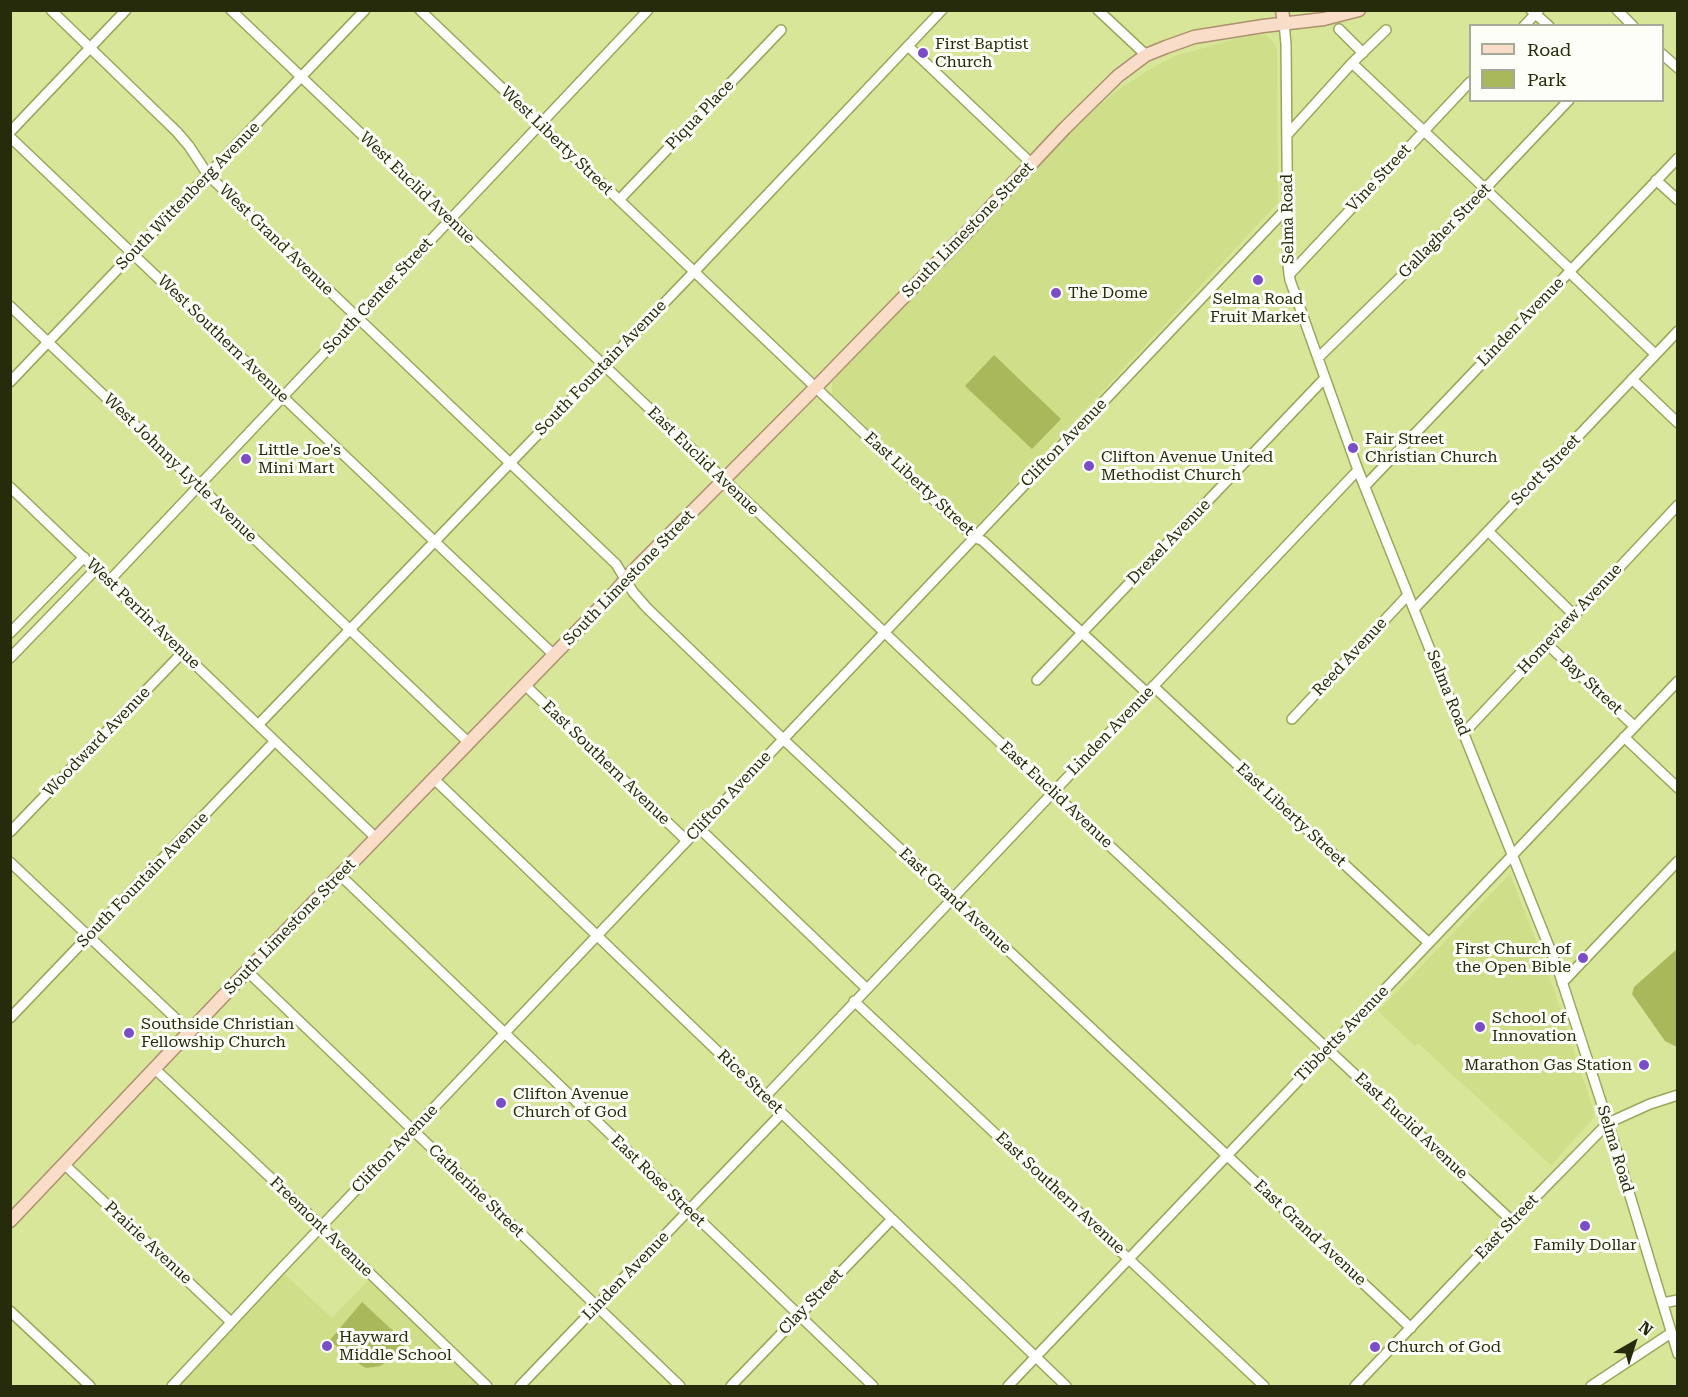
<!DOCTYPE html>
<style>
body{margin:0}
#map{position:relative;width:1688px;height:1397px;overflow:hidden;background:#d7e698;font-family:"Roboto Serif",serif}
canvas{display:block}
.frame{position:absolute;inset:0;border:12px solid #262b0b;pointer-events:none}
.legend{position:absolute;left:1469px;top:24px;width:195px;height:78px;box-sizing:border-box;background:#fdfef7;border:2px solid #a7aa99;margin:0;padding:8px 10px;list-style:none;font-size:18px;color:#262b0b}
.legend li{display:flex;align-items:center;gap:12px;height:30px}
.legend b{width:30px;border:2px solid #a7aa99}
.north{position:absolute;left:1604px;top:1313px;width:60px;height:60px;-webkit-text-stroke:4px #fdfef7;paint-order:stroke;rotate:39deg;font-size:16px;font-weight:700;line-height:24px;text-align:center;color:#262b0b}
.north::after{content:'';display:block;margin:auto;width:21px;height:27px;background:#262b0b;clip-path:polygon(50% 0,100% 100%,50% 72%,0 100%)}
</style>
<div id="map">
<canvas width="1688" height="1397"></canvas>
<div class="frame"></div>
<ul class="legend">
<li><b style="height:8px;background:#faddc8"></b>Road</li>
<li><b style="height:16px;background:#a9b85b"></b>Park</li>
</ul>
<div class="north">N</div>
</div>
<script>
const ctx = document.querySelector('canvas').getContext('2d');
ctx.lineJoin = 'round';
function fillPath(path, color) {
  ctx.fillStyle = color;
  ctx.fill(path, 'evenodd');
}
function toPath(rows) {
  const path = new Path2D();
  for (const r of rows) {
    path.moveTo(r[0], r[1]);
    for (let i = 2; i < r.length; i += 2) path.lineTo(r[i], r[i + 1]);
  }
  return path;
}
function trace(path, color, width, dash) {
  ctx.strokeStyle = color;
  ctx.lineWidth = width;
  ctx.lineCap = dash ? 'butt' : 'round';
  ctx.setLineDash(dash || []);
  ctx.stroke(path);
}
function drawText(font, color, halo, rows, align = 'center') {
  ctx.font = font + ' "Roboto Serif",serif';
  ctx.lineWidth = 6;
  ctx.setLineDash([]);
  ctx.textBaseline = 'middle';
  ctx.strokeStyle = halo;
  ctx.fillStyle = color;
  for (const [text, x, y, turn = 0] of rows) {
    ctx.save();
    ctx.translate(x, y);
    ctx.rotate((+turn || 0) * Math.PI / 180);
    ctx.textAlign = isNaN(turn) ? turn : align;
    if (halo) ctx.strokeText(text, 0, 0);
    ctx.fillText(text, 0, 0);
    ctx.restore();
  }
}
const built = toPath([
 [1258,35,1265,35,1269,38,1274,43,1277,49,1278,203,977,525,971,526,832,394,832,382,1070,133,1099,106,1119,89,1152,68,1175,56,1243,37],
 [1510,874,1547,969,1594,1112,1593,1119,1551,1165,1418,1043,1415,1046,1378,1011],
 [280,1270,332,1318,372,1277,486,1386,172,1386]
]);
const green = toPath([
 [994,355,1061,419,1032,449,965,386],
 [1677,949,1677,1047,1665,1041,1632,994,1634,987],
 [362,1302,406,1343,392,1358,380,1366,366,1368,349,1358,330,1340]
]);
const minor = toPath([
 [51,10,177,132,189,146,208,175,616,564,633,592,647,608,783,739,1411,1328],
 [231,10,1052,792,1512,1221],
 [420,10,920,487,974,537,983,541,1147,693],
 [1098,10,1146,55],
 [1531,10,1549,26],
 [1617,10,1633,26],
 [1284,23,1286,44,1288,266,1290,280,1358,470,1558,969,1608,1123,1678,1354],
 [1524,26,1539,10],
 [1339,29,1363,53],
 [908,46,1032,164],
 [1662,54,1678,68],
 [1352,63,1571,270],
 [10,132,126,10],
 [1287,135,1352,63,1386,30],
 [10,137,554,655],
 [1656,180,1678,200],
 [619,200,781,30],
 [1569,272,1655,354],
 [1289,275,1470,82],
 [10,306,469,743],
 [1318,358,1409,269,1569,100],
 [1632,379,1678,423],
 [10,382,365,10],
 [1365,486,1678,158],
 [10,487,376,838],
 [1488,531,1574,615],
 [109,581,648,10],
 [1414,609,1678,331],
 [10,633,84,557],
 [1547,644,1634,726],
 [10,658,96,569],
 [1037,680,1325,378],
 [525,685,687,841],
 [1153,686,1429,943],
 [1292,719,1408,595],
 [259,724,694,272,942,10],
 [1463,734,1678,505],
 [1624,737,1678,788],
 [434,779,1066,1386],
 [699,828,866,988],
 [10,832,183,652],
 [10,862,190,1032],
 [340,875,873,1386],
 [247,971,680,1386],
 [1562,983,1678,861],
 [854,1001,1264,1386],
 [10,1018,275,741],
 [155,1069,273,1180,487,1386],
 [765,1097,1358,470],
 [64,1164,231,1322],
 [1663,1303,1678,1300],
 [10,1311,90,1386],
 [172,1386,280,1270,1288,207],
 [520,1386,782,1113],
 [731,1386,892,1219],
 [1008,1386,1678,681],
 [1355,1386,1512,1221,1608,1123,1650,1104,1678,1095],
 [1591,1386,1671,1333]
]);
const major = toPath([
 [1282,10,1284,23],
 [10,1221,247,971,615,592,633,571,816,387,969,230,1065,128,1118,76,1146,55,1166,47,1194,37,1263,26,1324,19,1359,10]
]);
const markers = [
 [923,53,6,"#7b4ec7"],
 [1258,280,6,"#7b4ec7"],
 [1056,293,6,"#7b4ec7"],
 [1353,448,6,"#7b4ec7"],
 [246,459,6,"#7b4ec7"],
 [1089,466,6,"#7b4ec7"],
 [1583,958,6,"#7b4ec7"],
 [1480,1027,6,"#7b4ec7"],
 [129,1033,6,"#7b4ec7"],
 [1644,1065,6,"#7b4ec7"],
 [501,1103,6,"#7b4ec7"],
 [1585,1226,6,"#7b4ec7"],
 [327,1346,6,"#7b4ec7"],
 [1375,1347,6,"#7b4ec7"]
];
const poiNames = [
 ["First Baptist",935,44],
 ["Church",935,62],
 ["The Dome",1068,293],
 ["Selma Road",1258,299,"center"],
 ["Fruit Market",1258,317,"center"],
 ["Fair Street",1365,439],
 ["Christian Church",1365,457],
 ["Little Joe's",258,450],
 ["Mini Mart",258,468],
 ["Clifton Avenue United",1101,457],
 ["Methodist Church",1101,475],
 ["First Church of",1571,949,"right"],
 ["the Open Bible",1571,967,"right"],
 ["School of",1492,1018],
 ["Innovation",1492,1036],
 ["Southside Christian",141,1024],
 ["Fellowship Church",141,1042],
 ["Marathon Gas Station",1632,1065,"right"],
 ["Clifton Avenue",513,1094],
 ["Church of God",513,1112],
 ["Family Dollar",1585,1245,"center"],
 ["Hayward",339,1337],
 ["Middle School",339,1355],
 ["Church of God",1387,1347]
];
const streetNames = [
 ["Piqua Place",700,115,-46],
 ["West Liberty Street",557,141,44],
 ["Vine Street",1379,178,-47],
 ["West Euclid Avenue",417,188,44],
 ["South Wittenberg Avenue",188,196,-46],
 ["Selma Road",1288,219,-91],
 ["South Limestone Street",968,230,-46],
 ["Gallagher Street",1445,231,-46],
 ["West Grand Avenue",276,240,44],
 ["South Center Street",378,296,-47],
 ["Linden Avenue",1521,322,-46],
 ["West Southern Avenue",223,339,44],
 ["South Fountain Avenue",601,368,-46],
 ["Clifton Avenue",1064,443,-46],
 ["East Euclid Avenue",703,461,44],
 ["West Johnny Lytle Avenue",180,468,44],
 ["Scott Street",1546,470,-46],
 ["East Liberty Street",919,484,43],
 ["Drexel Avenue",1169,542,-46],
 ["South Limestone Street",629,578,-46],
 ["West Perrin Avenue",143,614,44],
 ["Homeview Avenue",1570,619,-47],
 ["Reed Avenue",1350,657,-47],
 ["Bay Street",1591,685,43],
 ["Selma Road",1448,693,68],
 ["Linden Avenue",1111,731,-46],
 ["Woodward Avenue",97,742,-46],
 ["East Southern Avenue",606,763,44],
 ["East Euclid Avenue",1056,795,43],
 ["Clifton Avenue",729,796,-47],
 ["East Liberty Street",1291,815,43],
 ["South Fountain Avenue",143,880,-46],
 ["East Grand Avenue",955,901,43],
 ["South Limestone Street",290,927,-46],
 ["Tibbetts Avenue",1342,1034,-46],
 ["Rice Street",750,1082,44],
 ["East Euclid Avenue",1411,1126,43],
 ["Clifton Avenue",395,1149,-46],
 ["Selma Road",1615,1149,73],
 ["East Rose Street",658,1181,44],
 ["Catherine Street",476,1191,44],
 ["East Southern Avenue",1060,1193,43],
 ["Freemont Avenue",321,1227,44],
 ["East Street",1507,1227,-46],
 ["East Grand Avenue",1310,1233,43],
 ["Prairie Avenue",148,1243,43],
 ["Linden Avenue",626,1276,-46],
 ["Clay Street",811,1302,-46]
];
fillPath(built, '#cfde88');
fillPath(green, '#a9b85b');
trace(minor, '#9aa75b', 12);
trace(major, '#ad906e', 15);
trace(minor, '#fff', 9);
trace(major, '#faddc8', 12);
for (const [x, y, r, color] of markers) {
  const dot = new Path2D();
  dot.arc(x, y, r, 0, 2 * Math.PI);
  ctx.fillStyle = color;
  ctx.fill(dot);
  trace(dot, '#fdfef7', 2);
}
drawText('16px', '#262b0b', '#fdfef7', poiNames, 'left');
drawText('16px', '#262b0b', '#fdfef7', streetNames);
</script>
